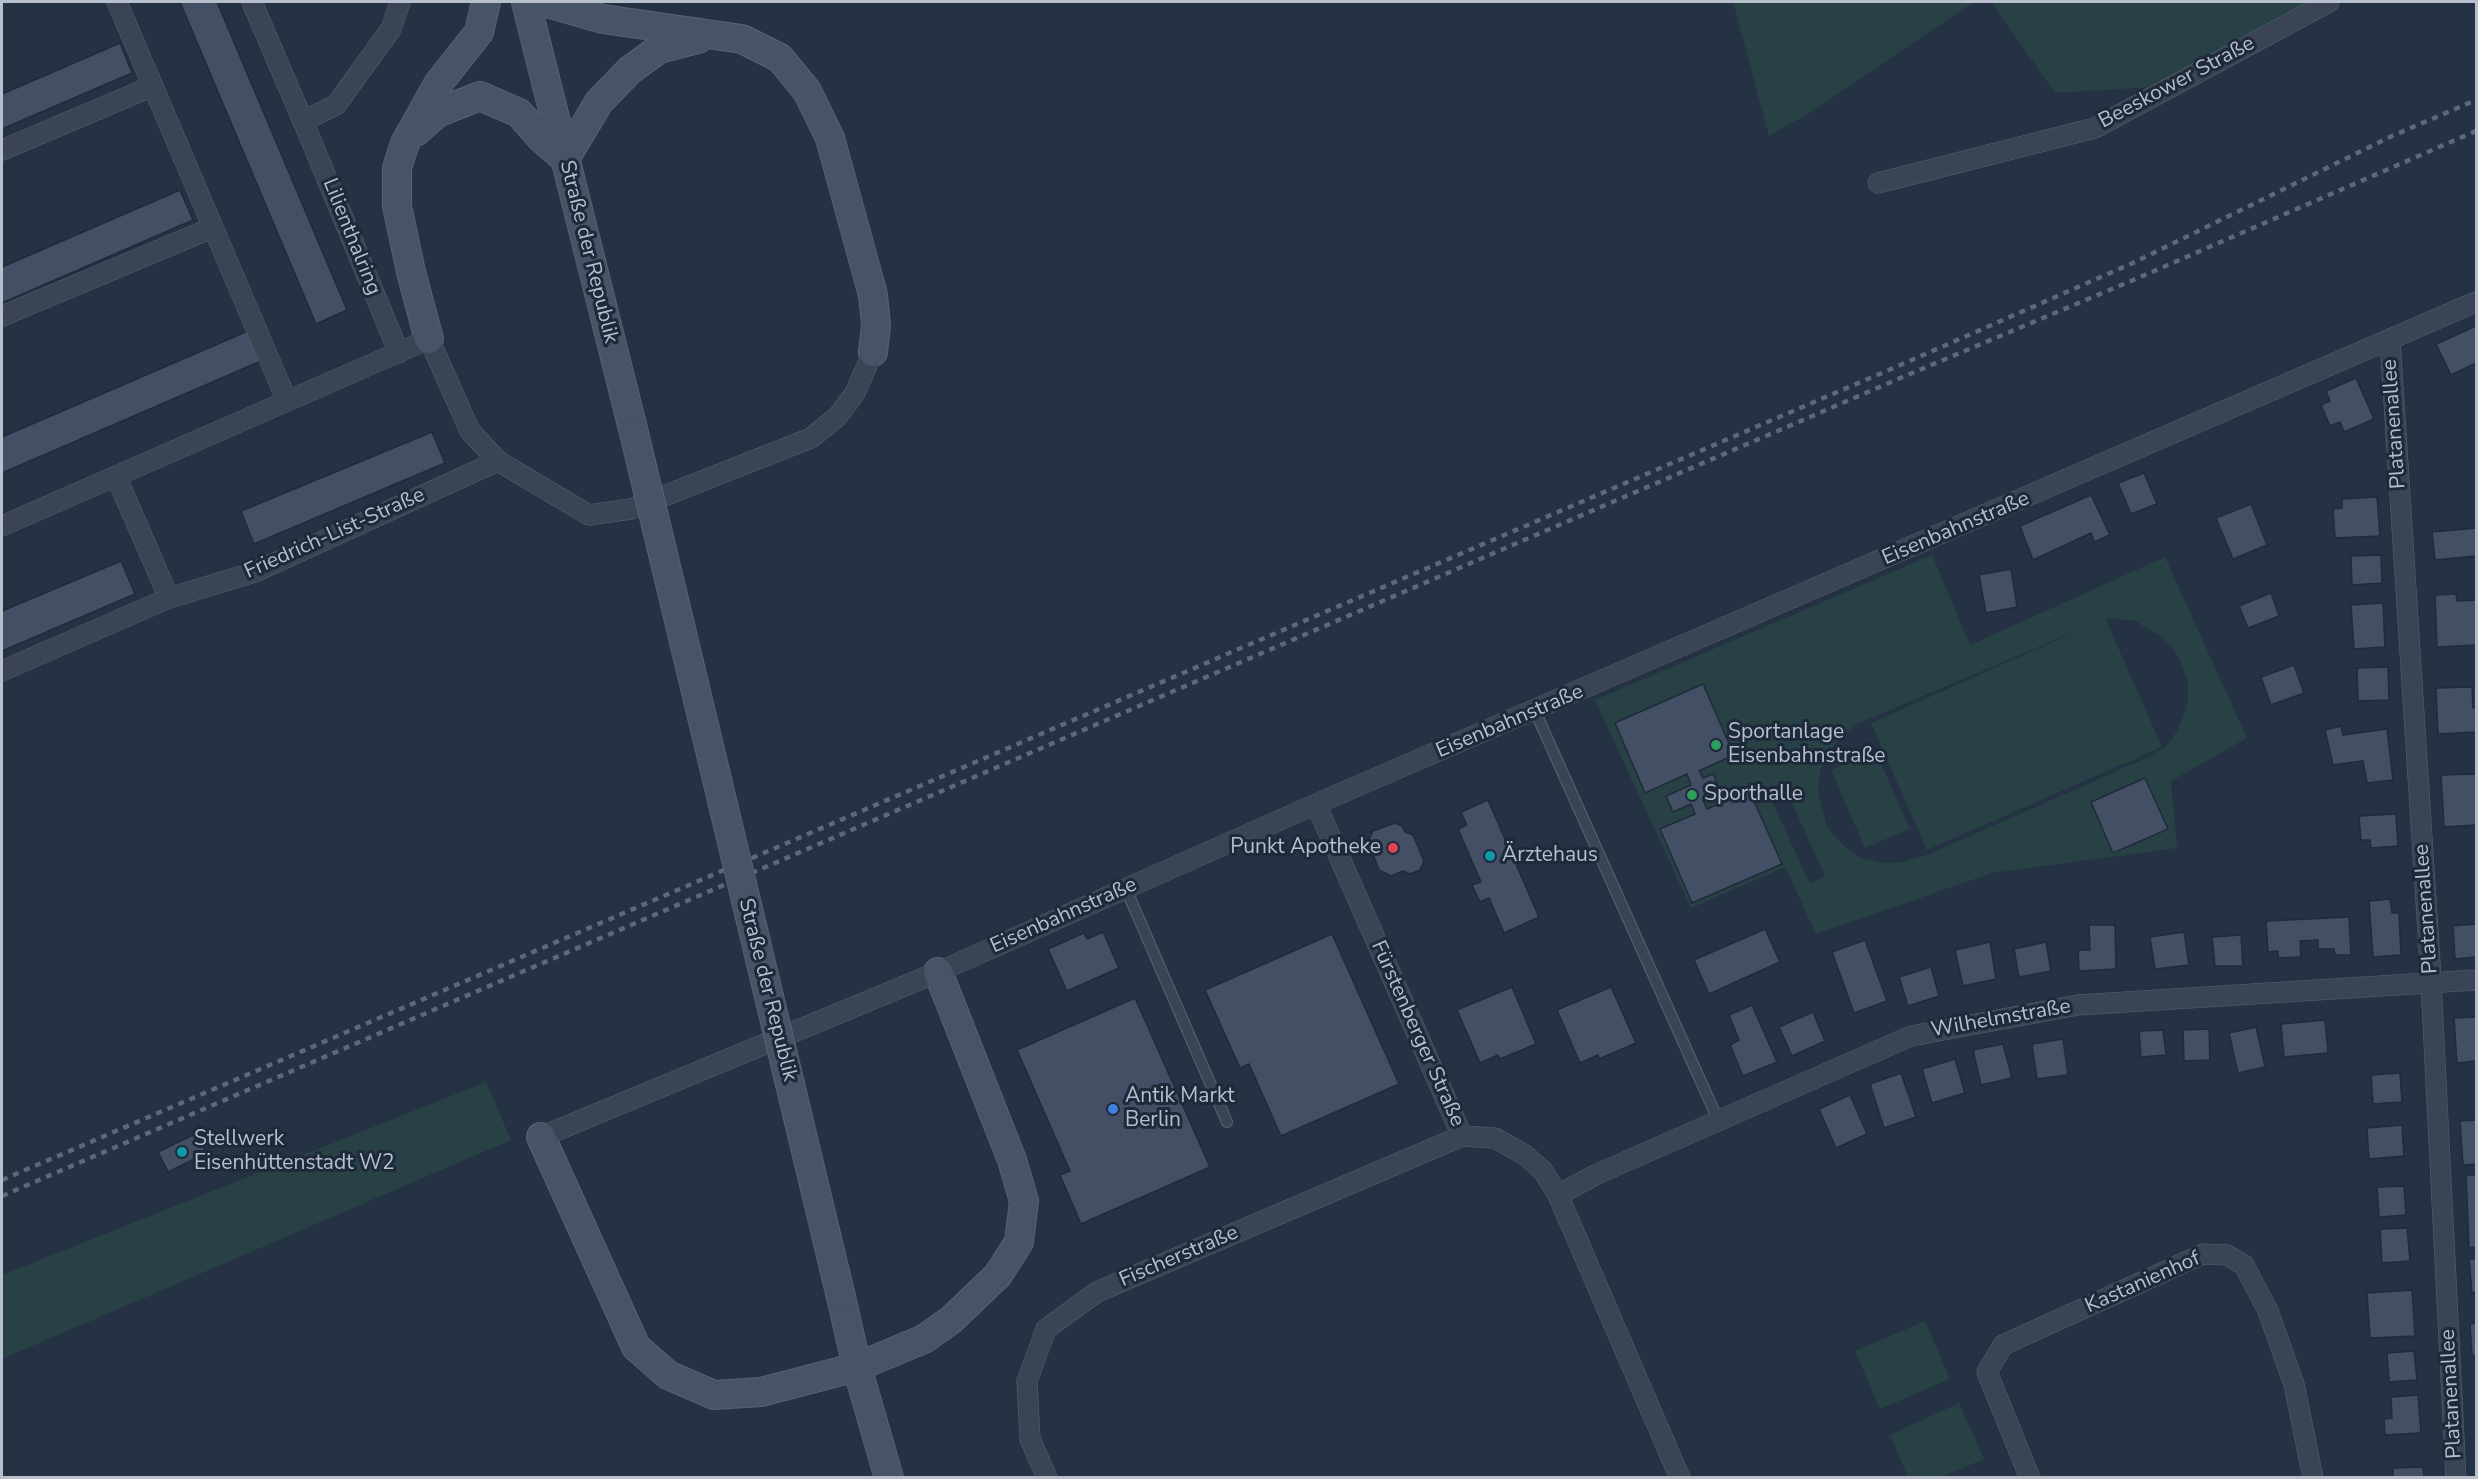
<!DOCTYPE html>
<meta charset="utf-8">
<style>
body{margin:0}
#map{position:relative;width:2478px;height:1479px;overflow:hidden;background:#253244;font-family:"Nunito Sans",sans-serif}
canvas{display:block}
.frame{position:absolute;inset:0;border:3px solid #b7bfcd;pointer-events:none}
</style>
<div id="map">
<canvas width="2478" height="1479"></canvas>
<div class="frame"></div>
</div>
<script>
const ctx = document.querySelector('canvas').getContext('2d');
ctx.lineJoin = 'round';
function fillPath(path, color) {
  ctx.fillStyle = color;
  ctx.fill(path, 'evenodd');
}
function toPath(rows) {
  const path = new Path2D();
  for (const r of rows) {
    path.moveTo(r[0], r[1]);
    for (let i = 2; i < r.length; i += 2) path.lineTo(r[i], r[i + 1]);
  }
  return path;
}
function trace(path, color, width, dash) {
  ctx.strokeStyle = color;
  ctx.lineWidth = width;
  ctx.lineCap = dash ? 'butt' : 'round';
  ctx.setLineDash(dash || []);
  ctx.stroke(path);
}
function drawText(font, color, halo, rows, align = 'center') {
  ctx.font = font + ' "Nunito Sans",sans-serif';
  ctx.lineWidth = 6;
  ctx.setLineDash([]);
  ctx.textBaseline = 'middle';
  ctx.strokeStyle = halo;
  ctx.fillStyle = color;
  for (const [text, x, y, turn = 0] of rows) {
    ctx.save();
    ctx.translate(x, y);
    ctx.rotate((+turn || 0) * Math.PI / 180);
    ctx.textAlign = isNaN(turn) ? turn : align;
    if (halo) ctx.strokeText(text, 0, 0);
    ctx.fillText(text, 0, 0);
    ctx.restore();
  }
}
const green = toPath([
 [1733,2,1974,2,1811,112,1769,136],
 [1991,2,2311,2,2153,87,2055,93],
 [1932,555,1970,645,2165,557,2247,738,2171,781,2177,848,1992,873,1816,934,1785,867,1691,908,1595,700],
 [2112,618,2135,621,2160,636,2174,649,2183,667,2188,683,2188,700,2184,715,2177,731,2168,744,2153,755,1927,855,1902,862,1882,863,1859,857,1842,844,1827,827,1818,790,1820,770,1838,739,1855,725,2102,620,1871,723,1927,850,2162,747,2106,620],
 [2145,779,2167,829,2113,853,2091,803],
 [1783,783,1825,876,1810,884,1767,790],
 [1875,750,1910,829,1865,848,1831,770],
 [486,1082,511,1140,2,1359,2,1275],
 [1925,1321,1950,1379,1880,1409,1855,1351],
 [1959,1403,1984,1459,1942,1477,1908,1477,1890,1435]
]);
const building = toPath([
 [180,2,217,2,347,310,316,324,180,2],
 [120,43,132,73,2,129,2,94,120,43],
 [180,190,193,220,2,303,2,267,180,190],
 [2476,326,2476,363,2451,375,2436,344,2476,326],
 [248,331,261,361,2,473,2,437,248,331],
 [2356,378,2374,419,2344,432,2340,422,2330,426,2321,405,2330,401,2326,391,2356,378],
 [432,432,445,463,254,544,241,511,432,432],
 [2144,473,2157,504,2131,514,2118,483,2144,473],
 [2091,495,2110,535,2094,542,2091,533,2033,560,2020,526,2091,495],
 [2377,497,2380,536,2335,538,2333,509,2342,508,2342,499,2377,497],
 [2251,504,2267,545,2233,559,2216,518,2251,504],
 [2476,528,2476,556,2435,560,2432,532,2476,528],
 [2381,555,2382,583,2352,585,2351,556,2381,555],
 [121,561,135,594,2,651,2,611,121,561],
 [2011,569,2017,607,1986,613,1979,575,2011,569],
 [2271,593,2279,616,2248,628,2239,606,2271,593],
 [2456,594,2457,601,2476,600,2476,645,2437,647,2435,595,2456,594],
 [2383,603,2385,647,2354,649,2351,605,2383,603],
 [2294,665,2304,693,2271,705,2261,677,2294,665],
 [2388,667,2389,700,2358,701,2357,668,2388,667],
 [1703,684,1734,755,1699,771,1703,778,1713,774,1721,792,1703,800,1707,809,1749,790,1782,864,1692,903,1660,829,1695,814,1691,804,1673,812,1666,796,1691,785,1687,774,1645,793,1615,723,1703,684],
 [2472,687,2473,708,2476,707,2476,732,2438,734,2436,688,2472,687],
 [2341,726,2343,735,2387,729,2393,780,2367,783,2363,761,2333,765,2325,730,2341,726],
 [2476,774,2476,825,2444,827,2441,775,2476,774],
 [2145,778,2168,829,2113,853,2091,802,2145,778],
 [1488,800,1539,917,1504,933,1489,898,1480,902,1472,885,1481,882,1458,829,1467,825,1461,812,1488,800],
 [2396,814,2398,846,2371,848,2370,840,2361,840,2359,816,2396,814],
 [1395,823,1402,826,1405,832,1413,835,1424,861,1420,870,1410,874,1403,871,1391,876,1379,870,1368,841,1373,831,1395,823],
 [2390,899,2392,913,2399,913,2401,955,2373,957,2369,901,2390,899],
 [2349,917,2351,955,2335,955,2334,949,2318,949,2318,940,2300,941,2301,957,2278,958,2278,951,2268,952,2266,921,2349,917],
 [2476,924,2476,957,2455,959,2453,926,2476,924],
 [2089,925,2115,925,2116,969,2079,971,2078,950,2090,950,2089,925],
 [1765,929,1780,962,1709,994,1694,960,1765,929],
 [1103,932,1119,968,1067,991,1048,949,1084,933,1087,939,1103,932],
 [2184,932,2189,965,2155,969,2150,937,2184,932],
 [1332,934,1399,1084,1281,1136,1249,1064,1240,1068,1205,990,1332,934],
 [2241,935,2243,966,2215,966,2212,937,2241,935],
 [1865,940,1887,1001,1854,1013,1832,952,1865,940],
 [1990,942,1996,979,1963,986,1955,950,1990,942],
 [2046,942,2051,971,2019,977,2014,949,2046,942],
 [1931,967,1939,996,1908,1006,1899,977,1931,967],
 [1512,987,1536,1044,1500,1059,1498,1055,1480,1063,1457,1010,1512,987],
 [1611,987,1636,1043,1599,1059,1598,1055,1580,1063,1557,1010,1611,987],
 [1135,998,1210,1167,1081,1224,1060,1175,1070,1171,1017,1050,1135,998],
 [1752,1005,1777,1062,1743,1076,1730,1045,1739,1040,1729,1015,1752,1005],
 [1813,1012,1825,1041,1792,1056,1779,1027,1813,1012],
 [2476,1017,2476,1061,2457,1063,2454,1018,2476,1017],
 [2325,1020,2328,1053,2284,1057,2281,1024,2325,1020],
 [2256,1027,2265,1067,2238,1073,2229,1033,2256,1027],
 [2209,1029,2210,1060,2184,1061,2183,1030,2209,1029],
 [2163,1030,2166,1055,2141,1057,2139,1031,2163,1030],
 [2063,1039,2068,1075,2037,1079,2032,1044,2063,1039],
 [2003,1044,2012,1078,1981,1085,1973,1050,2003,1044],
 [1955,1059,1965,1093,1932,1103,1922,1069,1955,1059],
 [1901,1073,1916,1117,1884,1128,1870,1084,1901,1073],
 [2400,1073,2402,1102,2373,1104,2371,1075,2400,1073],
 [1850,1095,1867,1134,1836,1148,1819,1109,1850,1095],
 [2476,1120,2476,1164,2463,1165,2460,1121,2476,1120],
 [2402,1125,2404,1156,2369,1159,2367,1128,2402,1125],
 [197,1133,206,1153,168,1172,158,1152,197,1133],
 [2466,1175,2476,1175,2476,1247,2469,1248,2466,1175],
 [2404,1186,2406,1215,2379,1217,2377,1187,2404,1186],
 [2407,1228,2410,1261,2382,1263,2380,1229,2407,1228],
 [2469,1259,2476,1259,2476,1292,2472,1293,2469,1259],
 [2412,1290,2415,1336,2370,1338,2367,1293,2412,1290],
 [2476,1323,2476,1356,2472,1356,2470,1324,2476,1323],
 [2414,1351,2417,1380,2389,1382,2387,1353,2414,1351],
 [2418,1395,2421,1433,2385,1435,2384,1419,2392,1418,2391,1397,2418,1395],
 [2423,1467,2424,1478,2393,1478,2393,1468,2423,1467]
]);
const lane = toPath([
 [1535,711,1719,1122],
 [1126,889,1227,1122]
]);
const street = toPath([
 [117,2,287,401],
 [252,2,303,121,336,105,391,29,400,2],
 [303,121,399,353],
 [2,150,153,86],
 [1878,183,2095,128,2329,2],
 [2,316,212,228],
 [2390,340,2430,963,2456,1478],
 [116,476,169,598],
 [2,526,429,339,470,431,498,461,589,515,631,509,811,438,838,416,855,393,873,352],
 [2,671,169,598,255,572,498,461],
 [1316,804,1462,1136,1495,1138,1525,1155,1543,1171,1558,1195,1680,1478],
 [541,1137,938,972,1316,804,2476,302],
 [1558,1195,1595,1175,1911,1036,2078,1005,2476,980],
 [1047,1478,1030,1439,1027,1381,1046,1329,1097,1292,1462,1136],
 [2030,1478,1987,1372,2003,1345,2203,1254,2227,1255,2244,1265,2268,1311,2294,1384,2313,1478]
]);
const secondary = toPath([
 [526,2,634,433],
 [544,2,603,19,742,39,780,58,807,91,830,138,873,295,876,325,873,352],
 [417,131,437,113,480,96,519,113,542,139,565,159],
 [565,159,599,102,630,70,659,49,698,39],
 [429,339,411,272,397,206,397,168,405,143,438,84,479,32,486,2],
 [541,1137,636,1347,668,1375,714,1395,761,1392,857,1367,924,1339,951,1320,998,1275,1019,1242,1024,1201,1012,1160,938,972],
 [841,1297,857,1367,889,1478]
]);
const rail = toPath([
 [2,1180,1905,363,2135,262,2392,136,2476,100],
 [2,1196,1898,379,2138,278,2476,131]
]);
const secondaryBridge = toPath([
 [634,433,841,1297]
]);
const markers = [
 [1716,745,6,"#2e9e5b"],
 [1692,795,6,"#2e9e5b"],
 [1393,848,6,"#e0444e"],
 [1490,856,6,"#0f9aa8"],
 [1113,1109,6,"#3f7fe0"],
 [182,1152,6,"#0f9aa8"]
];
const streetNames = [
 ["Beeskower Straße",2177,83,-28],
 ["Lilienthalring",351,237,68],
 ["Straße der Republik",588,252,76],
 ["Platanenallee",2395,424,-94],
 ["Eisenbahnstraße",1956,529,-23],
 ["Friedrich-List-Straße",335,534,-24],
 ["Eisenbahnstraße",1510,722,-23],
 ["Platanenallee",2427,909,-94],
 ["Eisenbahnstraße",1064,916,-24],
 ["Straße der Republik",767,990,76],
 ["Wilhelmstraße",2001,1019,-10],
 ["Fürstenberger Straße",1417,1034,66],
 ["Fischerstraße",1179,1257,-23],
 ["Kastanienhof",2143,1283,-24],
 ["Platanenallee",2452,1394,-93]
];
const poiNames = [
 ["Sportanlage",1728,733],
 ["Eisenbahnstraße",1728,757],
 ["Sporthalle",1704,795],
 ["Punkt Apotheke",1381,848,"right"],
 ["Ärztehaus",1502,856],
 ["Antik Markt",1125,1097],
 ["Berlin",1125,1121],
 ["Stellwerk",194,1140],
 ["Eisenhüttenstadt W2",194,1164]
];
fillPath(green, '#274145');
fillPath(building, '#424f64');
trace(building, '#202b3b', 1.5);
trace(lane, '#586271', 12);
trace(street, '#586271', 21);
trace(secondary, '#586271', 30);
trace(lane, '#3a4454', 10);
trace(street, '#3a4454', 20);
trace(secondary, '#475367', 28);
trace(rail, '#5c687b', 4.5, [6, 6]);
trace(secondaryBridge, '#586271', 30, []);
trace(secondaryBridge, '#475367', 28);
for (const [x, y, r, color] of markers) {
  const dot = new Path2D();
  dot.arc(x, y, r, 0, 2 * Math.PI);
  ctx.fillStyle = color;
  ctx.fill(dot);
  trace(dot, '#1e2939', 2);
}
drawText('21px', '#b7bfcd', '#1e2939', streetNames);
drawText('21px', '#b7bfcd', '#1e2939', poiNames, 'left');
</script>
